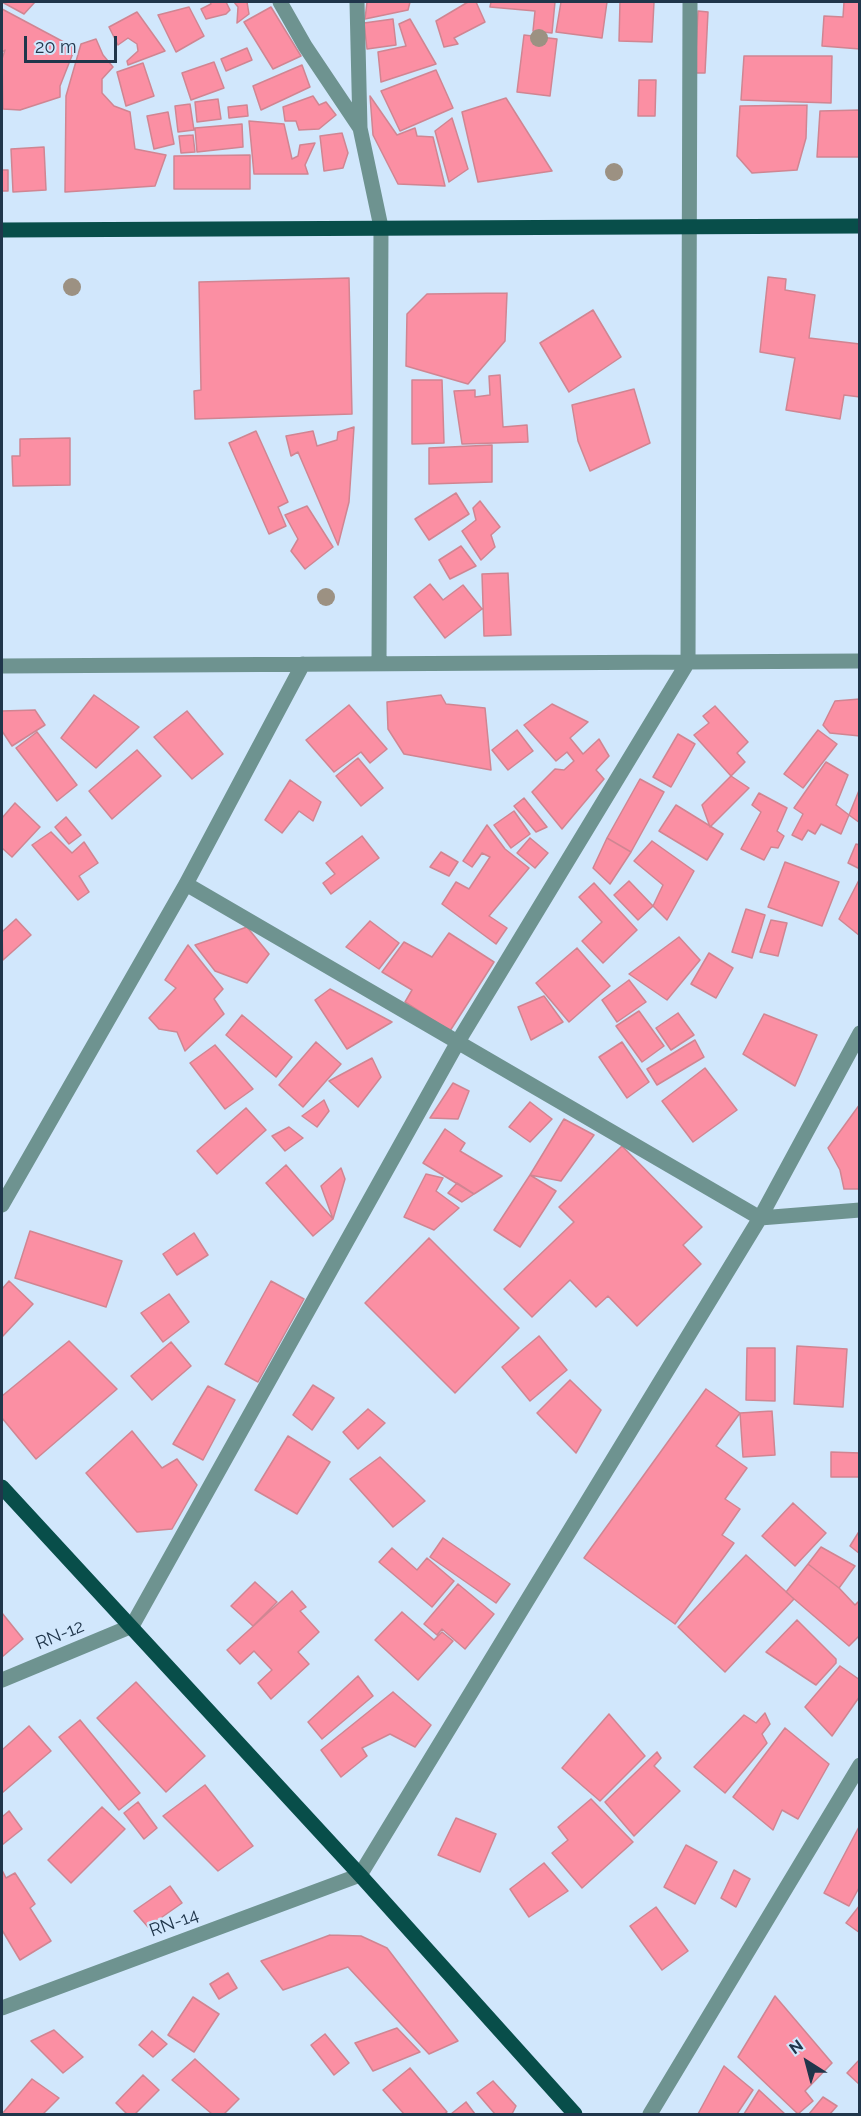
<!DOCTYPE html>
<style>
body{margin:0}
#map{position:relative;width:861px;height:2116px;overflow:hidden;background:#d1e7fc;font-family:Raleway,sans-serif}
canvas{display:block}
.frame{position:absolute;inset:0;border:3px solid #20364b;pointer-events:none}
.north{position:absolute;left:777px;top:2032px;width:60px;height:60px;-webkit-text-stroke:4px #d1e7fc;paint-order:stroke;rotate:324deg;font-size:16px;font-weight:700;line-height:24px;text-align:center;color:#20364b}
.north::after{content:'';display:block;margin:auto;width:21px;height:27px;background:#20364b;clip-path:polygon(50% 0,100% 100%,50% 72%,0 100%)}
.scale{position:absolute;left:24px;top:36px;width:93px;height:27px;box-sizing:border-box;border:3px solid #20364b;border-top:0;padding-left:8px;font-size:18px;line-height:21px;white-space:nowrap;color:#20364b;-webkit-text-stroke:4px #d1e7fc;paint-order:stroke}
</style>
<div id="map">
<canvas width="861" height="2116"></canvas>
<div class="frame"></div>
<div class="north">N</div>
<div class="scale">20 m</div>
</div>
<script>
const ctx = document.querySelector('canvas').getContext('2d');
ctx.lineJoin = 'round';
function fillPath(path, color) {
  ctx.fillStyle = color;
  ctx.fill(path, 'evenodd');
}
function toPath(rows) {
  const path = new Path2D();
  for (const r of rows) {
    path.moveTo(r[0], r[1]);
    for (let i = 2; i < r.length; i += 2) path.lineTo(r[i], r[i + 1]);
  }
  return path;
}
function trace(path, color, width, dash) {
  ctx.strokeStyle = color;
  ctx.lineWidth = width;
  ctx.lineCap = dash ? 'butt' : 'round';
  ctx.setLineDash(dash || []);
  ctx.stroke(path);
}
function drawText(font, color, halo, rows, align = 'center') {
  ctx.font = font + ' Raleway,sans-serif';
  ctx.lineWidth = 5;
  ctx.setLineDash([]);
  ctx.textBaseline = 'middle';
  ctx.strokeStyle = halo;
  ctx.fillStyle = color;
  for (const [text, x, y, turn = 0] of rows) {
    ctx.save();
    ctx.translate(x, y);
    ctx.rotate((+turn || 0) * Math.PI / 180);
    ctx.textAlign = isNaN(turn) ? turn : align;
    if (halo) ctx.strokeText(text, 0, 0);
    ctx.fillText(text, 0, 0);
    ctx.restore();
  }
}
const building = toPath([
 [2,2,35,2,24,14,2,2],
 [210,2,226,2,230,10,226,14,206,19,201,9,211,4,210,2],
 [234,2,247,2,249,14,237,23,238,7,234,2],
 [367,2,410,2,408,10,365,19,367,2],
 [468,2,476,2,485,22,454,38,458,44,444,47,436,21,468,2],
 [491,2,555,2,552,33,533,31,535,11,490,7,491,2],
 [561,2,607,2,602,38,556,32,561,2],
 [620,2,654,2,652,42,619,41,620,2],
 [844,2,860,2,860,49,822,46,824,16,843,17,844,2],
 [189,7,204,36,176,52,158,15,189,7],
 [271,7,301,56,273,69,244,22,271,7],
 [2,9,75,48,60,86,60,97,20,110,3,109,2,59,5,50,2,52,2,9],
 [698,11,708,12,705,73,695,73,698,11],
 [137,12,165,51,128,65,127,61,138,51,137,44,128,38,118,45,109,27,137,12],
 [393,19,396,45,367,49,364,23,393,19],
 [410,19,436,64,381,82,378,52,406,46,399,24,410,19],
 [524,35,557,39,550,96,517,92,524,35],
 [96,39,103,55,113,67,102,79,102,93,114,106,130,112,135,149,166,155,155,186,65,192,66,96,81,44,96,39],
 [247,48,252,60,226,71,221,59,247,48],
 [744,56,832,56,831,103,741,100,744,56],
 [214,62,224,88,191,100,182,73,214,62],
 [143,63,154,96,126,106,117,72,143,63],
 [302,65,310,87,261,110,253,86,302,65],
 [436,70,453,108,400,131,381,91,436,70],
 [639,80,656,80,655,116,638,116,639,80],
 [313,96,319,105,326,102,336,115,319,129,299,130,296,121,285,121,283,107,313,96],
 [370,96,397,135,415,128,417,136,433,137,445,186,398,184,373,135,370,96],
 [506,98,552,171,478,182,462,112,506,98],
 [218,99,221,119,197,122,195,102,218,99],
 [190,104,194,130,178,132,175,106,190,104],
 [247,105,248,116,229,118,228,107,247,105],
 [807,105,806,138,797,170,752,173,737,156,740,106,807,105],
 [860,110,860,157,817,157,820,111,860,110],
 [168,112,174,144,154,149,147,116,168,112],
 [452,118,468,169,449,182,435,131,452,118],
 [249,121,284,124,292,159,298,156,300,145,315,143,305,165,308,174,254,174,249,121],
 [242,124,243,147,197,152,195,128,242,124],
 [342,133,348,153,343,168,324,171,320,136,342,133],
 [193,135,195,152,181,153,179,136,193,135],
 [44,147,46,190,13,192,11,149,44,147],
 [250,155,250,189,174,189,174,156,250,155],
 [2,170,8,170,8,191,2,191,2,170],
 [768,277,786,279,785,290,815,295,809,338,860,344,860,397,844,395,840,419,786,410,795,358,760,352,768,277],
 [349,278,352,414,195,419,194,391,201,390,199,282,349,278],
 [507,293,505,341,468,384,406,366,407,314,427,294,507,293],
 [593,310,621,357,569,392,540,343,593,310],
 [500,375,503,427,527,425,528,442,462,444,454,391,475,390,475,397,490,395,489,376,500,375],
 [412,380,442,380,444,443,412,444,412,380],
 [634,389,650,443,590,471,578,441,572,405,634,389],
 [354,427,349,502,338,545,298,452,291,456,286,436,313,431,317,446,337,440,338,432,354,427],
 [256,431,288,502,278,507,286,526,269,534,229,443,256,431],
 [70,438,70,485,13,486,12,456,20,456,20,439,70,438],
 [492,445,492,482,429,484,429,448,492,445],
 [456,493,469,514,429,540,415,519,456,493],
 [480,501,500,527,491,535,495,547,481,560,462,531,476,520,473,508,480,501],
 [307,506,333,547,305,569,291,551,298,539,285,515,307,506],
 [461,546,476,566,450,579,439,560,461,546],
 [508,573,511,635,484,636,482,574,508,573],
 [430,584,443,600,463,585,482,609,445,638,414,597,430,584],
 [94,695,139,727,96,768,61,738,94,695],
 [441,695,446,704,485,708,491,770,404,754,388,729,387,702,441,695],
 [860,699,860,736,830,733,823,725,835,701,860,699],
 [552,704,588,722,570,738,583,754,599,739,609,756,596,770,604,779,562,829,532,792,555,769,564,770,574,761,567,752,556,761,524,725,552,704],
 [349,705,387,749,370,763,361,752,334,772,306,740,349,705],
 [715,706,748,742,737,753,745,762,731,776,694,735,709,723,703,716,715,706],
 [35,710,45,725,12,746,2,731,2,711,35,710],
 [187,711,223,754,192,779,154,737,187,711],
 [517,730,533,751,508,770,492,750,517,730],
 [818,730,837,744,803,788,784,774,818,730],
 [37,732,77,785,57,801,16,748,37,732],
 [678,734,695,744,671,787,653,777,678,734],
 [137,750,161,776,112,819,89,791,137,750],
 [358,758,383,788,361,806,336,776,358,758],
 [826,762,848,775,836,805,849,815,841,834,821,824,815,834,808,830,802,840,792,835,803,814,794,808,826,762],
 [731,776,749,788,710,827,702,805,731,776],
 [640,779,664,792,631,852,607,838,640,779],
 [290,780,321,802,313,821,299,811,282,833,265,820,290,780],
 [860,788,860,823,849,815,860,788],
 [759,793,787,808,777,831,784,836,778,848,771,847,764,860,741,849,761,812,752,805,759,793],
 [524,798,547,827,536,832,514,806,524,798],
 [15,803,40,827,12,857,2,848,2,818,15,803],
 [676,805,723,834,707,860,659,831,676,805],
 [514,811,530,834,511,848,494,825,514,811],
 [66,817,81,835,69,844,55,827,66,817],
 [487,825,505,849,529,868,489,916,507,928,496,944,442,904,456,882,469,889,490,857,482,853,472,867,463,861,487,825],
 [51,832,72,853,84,842,98,863,79,876,89,892,78,900,32,845,51,832],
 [362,836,379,858,331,894,323,883,335,874,326,863,362,836],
 [530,838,548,853,535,868,517,853,530,838],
 [607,838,631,852,610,884,593,868,607,838],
 [652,841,694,871,667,920,653,906,663,885,634,861,652,841],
 [856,844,860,845,860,869,848,863,856,844],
 [441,852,458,862,449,876,430,867,441,852],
 [785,862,839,882,822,926,768,907,785,862],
 [859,880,860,880,860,936,839,919,859,880],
 [629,881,653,906,638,920,614,895,629,881],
 [594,883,637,930,603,963,582,941,602,922,579,897,594,883],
 [746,909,765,915,752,958,732,952,746,909],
 [16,919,31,935,3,960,2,932,16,919],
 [771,920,787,923,778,956,760,952,771,920],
 [370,921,399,943,379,969,346,947,370,921],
 [247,927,269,954,247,983,215,971,195,945,247,927],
 [449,933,494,962,450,1031,405,1002,412,990,382,972,404,942,432,957,449,933],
 [679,937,700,960,667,1000,629,974,679,937],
 [188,945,223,989,214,999,224,1014,185,1051,177,1032,159,1029,149,1018,176,988,165,980,188,945],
 [577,948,610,986,569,1022,536,983,577,948],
 [709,953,733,968,716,998,691,984,709,953],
 [629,980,646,1002,617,1022,602,1000,629,980],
 [330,989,392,1022,347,1049,315,1000,330,989],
 [544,996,563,1022,531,1040,518,1007,544,996],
 [639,1011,664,1046,642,1062,616,1026,639,1011],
 [678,1013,694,1035,671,1050,656,1028,678,1013],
 [764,1014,817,1035,795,1086,743,1054,764,1014],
 [242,1015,292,1057,276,1077,226,1035,242,1015],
 [695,1040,704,1057,657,1085,647,1069,695,1040],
 [316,1042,341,1064,303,1107,279,1085,316,1042],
 [622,1042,649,1082,627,1098,599,1057,622,1042],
 [215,1045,253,1089,225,1109,190,1063,215,1045],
 [372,1058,381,1077,358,1107,329,1081,372,1058],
 [705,1068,737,1110,693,1142,662,1101,705,1068],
 [453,1083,469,1091,458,1119,430,1118,453,1083],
 [324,1100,329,1111,317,1127,302,1116,324,1100],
 [530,1102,552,1119,530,1142,509,1127,530,1102],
 [860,1104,860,1189,844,1189,840,1170,828,1148,860,1104],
 [246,1108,266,1130,217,1174,197,1151,246,1108],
 [564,1119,594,1135,561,1181,530,1175,564,1119],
 [289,1127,303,1138,285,1151,272,1136,289,1127],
 [445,1129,465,1143,460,1151,502,1176,474,1194,423,1163,445,1129],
 [622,1146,702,1227,683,1245,701,1264,637,1326,608,1296,596,1307,570,1280,532,1317,504,1289,574,1222,559,1207,622,1146],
 [286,1165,333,1219,313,1236,266,1183,286,1165],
 [341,1168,345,1179,333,1219,321,1186,341,1168],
 [426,1174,443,1178,436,1191,459,1208,434,1230,404,1217,426,1174],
 [530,1175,556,1191,520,1247,494,1230,530,1175],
 [457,1183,474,1194,462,1202,448,1193,457,1183],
 [30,1231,122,1261,106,1307,15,1278,30,1231],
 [194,1233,208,1255,177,1275,163,1254,194,1233],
 [429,1238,519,1328,455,1393,365,1303,429,1238],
 [9,1281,33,1304,2,1337,2,1289,9,1281],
 [271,1281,304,1299,258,1382,225,1364,271,1281],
 [169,1294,189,1322,163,1342,141,1313,169,1294],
 [539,1336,567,1370,530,1401,502,1367,539,1336],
 [69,1341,117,1389,36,1459,2,1418,2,1396,69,1341],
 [171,1342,191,1366,152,1400,131,1376,171,1342],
 [797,1346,847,1349,843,1407,794,1404,797,1346],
 [747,1348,775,1348,775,1401,746,1400,747,1348],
 [570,1380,601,1410,576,1453,537,1413,570,1380],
 [313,1385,334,1398,312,1430,293,1415,313,1385],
 [208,1386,235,1400,203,1460,173,1444,208,1386],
 [706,1389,740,1413,716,1446,747,1468,725,1499,740,1509,722,1535,734,1543,675,1624,584,1558,706,1389],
 [368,1409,385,1423,358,1449,343,1432,368,1409],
 [772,1411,775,1455,743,1457,740,1413,772,1411],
 [132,1431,162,1468,177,1459,197,1485,172,1529,137,1532,86,1473,132,1431],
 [288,1436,330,1462,297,1514,255,1490,288,1436],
 [831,1452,860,1453,860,1477,831,1477,831,1452],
 [380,1457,425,1501,393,1527,350,1479,380,1457],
 [793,1503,826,1533,795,1566,762,1536,793,1503],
 [860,1530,860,1554,850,1546,860,1530],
 [443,1538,510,1584,496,1603,430,1557,443,1538],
 [821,1547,855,1566,839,1588,808,1564,821,1547],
 [392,1548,417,1570,427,1558,454,1581,432,1607,379,1562,392,1548],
 [746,1555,794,1599,725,1672,678,1627,746,1555],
 [808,1564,839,1588,855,1605,860,1600,860,1635,849,1646,786,1592,808,1564],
 [255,1582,277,1602,253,1626,231,1606,255,1582],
 [458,1584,494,1614,465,1649,442,1629,437,1635,424,1624,458,1584],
 [292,1591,306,1607,300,1611,319,1632,298,1652,309,1664,271,1699,258,1683,272,1670,254,1651,240,1664,227,1650,292,1591],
 [402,1612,434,1640,442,1632,453,1641,418,1680,375,1640,402,1612],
 [2,1613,23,1639,2,1657,2,1613],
 [797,1620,836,1659,836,1663,816,1685,766,1652,797,1620],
 [840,1666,860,1680,860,1696,832,1736,805,1707,840,1666],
 [358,1676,373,1696,322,1739,308,1722,358,1676],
 [136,1682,205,1756,166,1792,97,1718,136,1682],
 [393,1692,431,1725,415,1747,390,1734,362,1748,367,1756,341,1777,321,1750,393,1692],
 [765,1713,770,1724,762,1734,767,1743,725,1793,694,1767,744,1715,756,1723,765,1713],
 [609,1714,645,1756,600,1801,562,1768,609,1714],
 [80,1720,140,1793,119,1810,59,1737,80,1720],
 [29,1726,51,1751,2,1793,2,1750,29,1726],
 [785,1728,829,1764,798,1819,782,1810,773,1830,733,1797,785,1728],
 [657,1752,661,1758,654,1766,680,1791,634,1836,605,1802,657,1752],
 [205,1785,253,1846,218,1871,163,1816,205,1785],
 [591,1799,633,1842,582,1888,552,1853,568,1840,558,1827,591,1799],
 [138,1802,157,1828,144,1839,124,1813,138,1802],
 [102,1807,125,1829,71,1883,48,1860,102,1807],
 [9,1811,22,1829,2,1845,2,1817,9,1811],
 [456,1818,496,1834,480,1872,438,1855,456,1818],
 [860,1825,860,1886,849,1906,824,1893,860,1825],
 [686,1845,717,1862,695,1904,664,1887,686,1845],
 [544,1863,568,1891,529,1917,510,1889,544,1863],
 [2,1870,6,1878,15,1873,35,1904,30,1908,51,1941,20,1960,2,1930,2,1870],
 [734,1870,750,1879,736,1907,721,1898,734,1870],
 [170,1886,182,1903,148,1927,134,1911,170,1886],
 [860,1905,860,1933,846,1923,860,1905],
 [656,1907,688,1951,662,1970,630,1926,656,1907],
 [330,1935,361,1936,387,1948,458,2041,429,2054,348,1967,283,1990,261,1961,330,1935],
 [228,1973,237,1988,219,1999,210,1984,228,1973],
 [775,1996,832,2063,805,2091,813,2101,798,2114,738,2057,775,1996],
 [193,1997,219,2014,194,2052,168,2035,193,1997],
 [397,2028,420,2052,373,2071,355,2043,397,2028],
 [54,2030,83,2057,63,2073,31,2041,54,2030],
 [152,2031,167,2044,153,2057,139,2045,152,2031],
 [325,2034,349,2063,334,2075,311,2045,325,2034],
 [195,2059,239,2099,224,2114,212,2114,172,2080,195,2059],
 [860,2059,860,2085,847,2073,860,2059],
 [724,2066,753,2090,737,2114,698,2114,724,2066],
 [410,2068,447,2112,444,2114,404,2114,383,2090,410,2068],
 [143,2075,159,2090,135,2114,127,2114,116,2103,143,2075],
 [32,2079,59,2098,43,2114,2,2114,32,2079],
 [493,2081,516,2106,512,2114,495,2114,477,2093,493,2081],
 [759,2090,785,2114,744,2114,759,2090],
 [823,2097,837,2106,830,2114,809,2114,823,2097],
 [466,2102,475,2114,451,2114,466,2102]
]);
const minor = toPath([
 [280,2,305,46,360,128],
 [357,2,360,128,381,227,379,663],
 [2,666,860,661],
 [186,884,760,1218,860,1210],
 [2,1205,186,884,303,664],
 [2,1680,132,1626,459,1040,688,662,690,2],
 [2,2008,360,1875,760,1218,860,1033],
 [650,2114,860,1765]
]);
const major = toPath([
 [2,230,860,226],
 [2,1487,360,1875,575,2114]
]);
const trees = [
 [539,38],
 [614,172],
 [72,287],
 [326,597]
];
const streetNames = [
 ["RN-12",60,1635,-22],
 ["RN-14",174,1923,-20]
];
fillPath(building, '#fb8fa3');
trace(building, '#d08592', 1.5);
trace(minor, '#6e9390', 15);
trace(major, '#084e4a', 15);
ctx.fillStyle = '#9c9182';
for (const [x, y] of trees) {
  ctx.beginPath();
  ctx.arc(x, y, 9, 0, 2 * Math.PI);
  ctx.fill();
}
drawText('18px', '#20364b', '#d1e7fc', streetNames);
</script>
